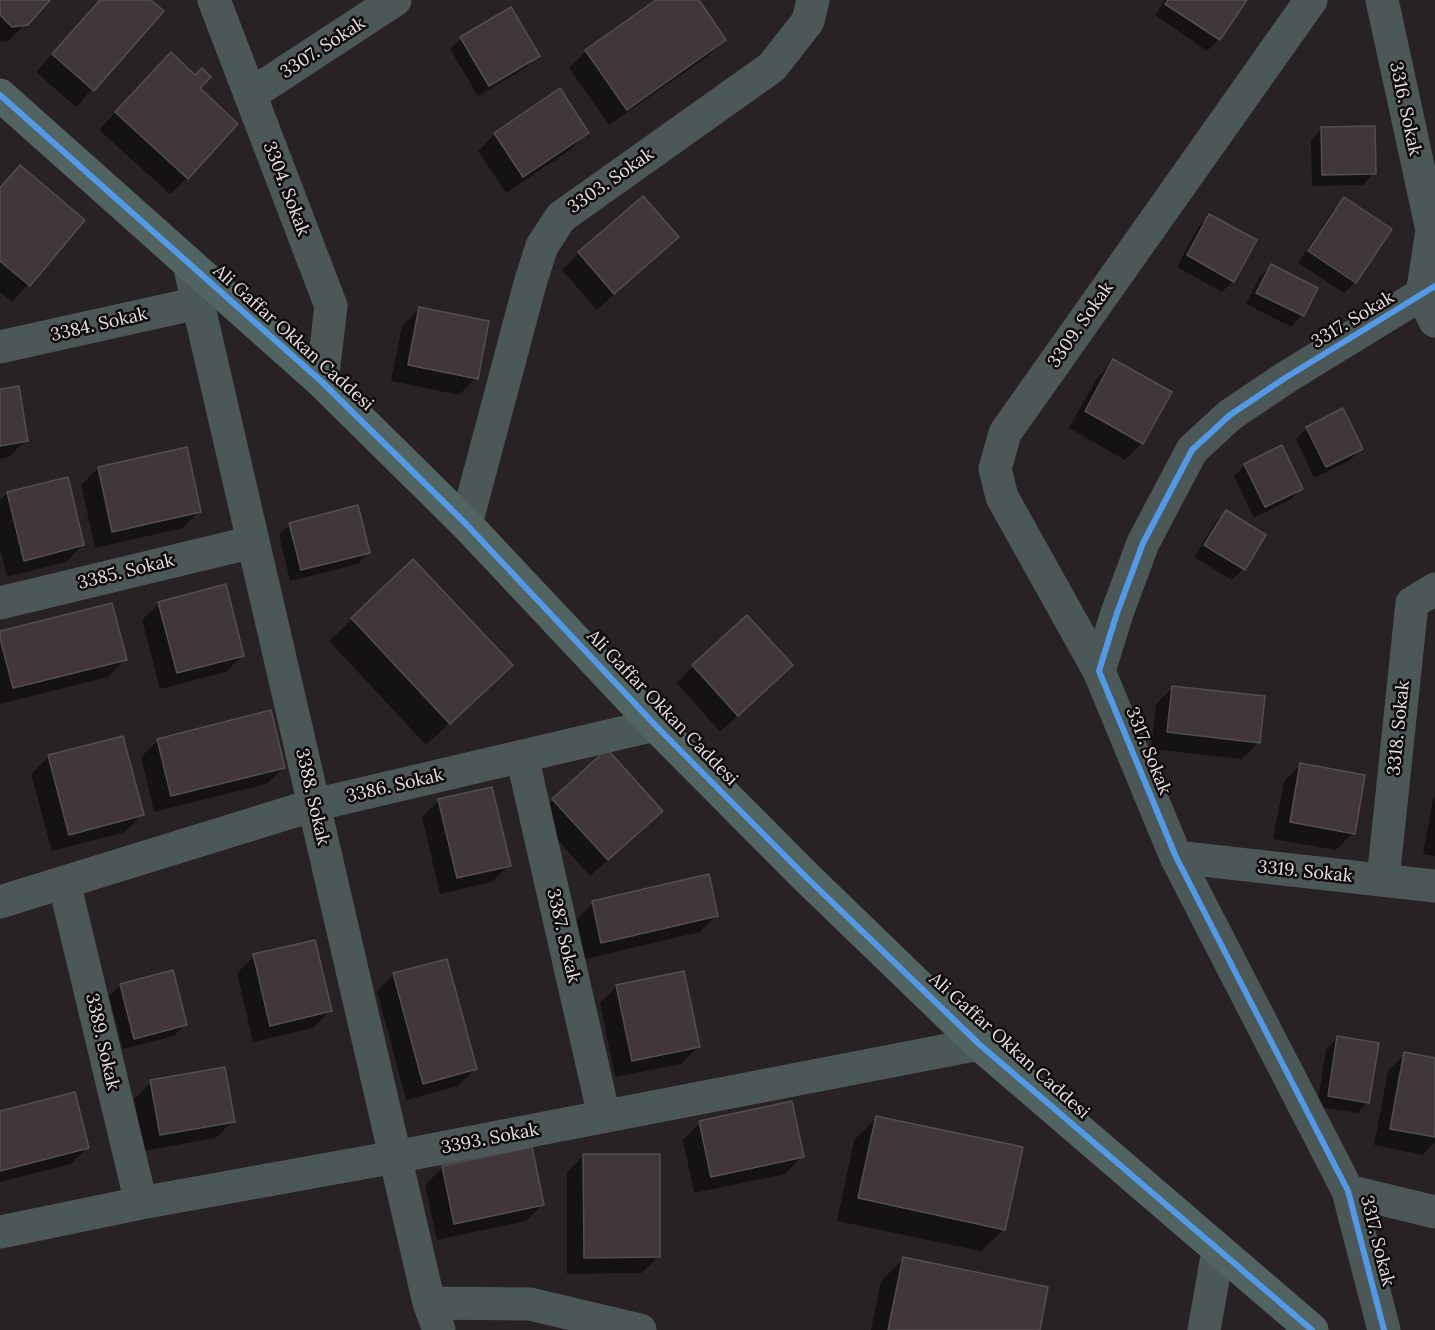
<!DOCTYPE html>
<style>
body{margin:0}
canvas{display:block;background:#282224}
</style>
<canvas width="1435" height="1330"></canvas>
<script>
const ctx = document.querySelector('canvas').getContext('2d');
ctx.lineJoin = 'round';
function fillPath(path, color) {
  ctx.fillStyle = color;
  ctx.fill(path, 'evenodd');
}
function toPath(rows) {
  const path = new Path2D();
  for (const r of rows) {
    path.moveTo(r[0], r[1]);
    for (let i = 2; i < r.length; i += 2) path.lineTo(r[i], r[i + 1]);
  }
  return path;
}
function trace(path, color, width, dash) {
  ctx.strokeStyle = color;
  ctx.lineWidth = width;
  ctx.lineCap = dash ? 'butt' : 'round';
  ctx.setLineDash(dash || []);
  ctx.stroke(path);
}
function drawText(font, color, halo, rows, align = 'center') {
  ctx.font = font + ' Lora,serif';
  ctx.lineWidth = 5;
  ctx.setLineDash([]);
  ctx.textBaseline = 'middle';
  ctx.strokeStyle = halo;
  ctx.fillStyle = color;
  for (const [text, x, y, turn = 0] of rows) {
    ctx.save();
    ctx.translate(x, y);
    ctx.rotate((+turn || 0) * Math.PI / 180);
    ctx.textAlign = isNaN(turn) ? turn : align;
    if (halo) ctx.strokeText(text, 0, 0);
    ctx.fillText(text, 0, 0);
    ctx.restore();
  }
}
const shadow = toPath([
 [0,0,48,0,9,41,0,42],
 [100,0,149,0,162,11,76,107,36,72],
 [659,0,697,0,724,40,708,56,609,125,569,68,586,51],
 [1165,0,1245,0,1219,39,1207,51,1155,15],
 [461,38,538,55,527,67,478,96,450,49],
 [154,70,187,178,170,194,99,130],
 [1322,128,1374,173,1363,185,1312,186,1311,140],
 [587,133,570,150,506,193,478,151,495,134],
 [20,167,83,220,28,285,12,302,0,292,0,187],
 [1344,199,1355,282,1344,293,1298,263,1333,210],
 [1209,216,1233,281,1222,292,1177,267,1198,227],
 [677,237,597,310,562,270,579,253],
 [1271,266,1316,289,1302,315,1291,327,1246,304,1260,277],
 [419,309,476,378,459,395,391,381,402,326],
 [1114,361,1142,443,1125,460,1069,428,1097,378],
 [0,390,26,440,9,457,0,459],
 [1307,428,1361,449,1350,460,1314,478,1296,439],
 [1245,465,1301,489,1290,500,1254,518,1234,476],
 [98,468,200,511,183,528,95,548,81,485],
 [7,493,83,545,66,562,7,577,0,549,0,500],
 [1226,512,1264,535,1243,569,1232,580,1194,557,1215,523],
 [290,524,369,552,358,564,290,581,279,535],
 [413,561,488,688,426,745,329,641],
 [159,603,243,655,226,672,160,689,142,620],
 [0,633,125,660,108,677,0,704],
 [693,666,774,682,720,732,677,683],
 [1173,687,1259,742,1242,759,1151,749,1156,704],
 [158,740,284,767,267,784,154,812,141,757],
 [48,757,142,815,125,832,52,851,31,774],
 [1301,764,1353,833,1336,850,1273,839,1284,781],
 [1435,797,1435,856,1423,854,1433,799],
 [439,800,509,865,492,882,440,894,422,817],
 [553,800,644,828,590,876,536,816],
 [593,903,717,915,700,932,585,959,576,920],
 [254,956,330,1011,313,1028,253,1042,237,973],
 [394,974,475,1069,458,1086,406,1100,377,991],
 [121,985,185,1024,174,1036,123,1049,109,996],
 [617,986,698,1047,681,1064,615,1077,600,1003],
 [1338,1038,1368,1102,1357,1113,1317,1107,1326,1049],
 [1405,1054,1435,1060,1435,1142,1423,1155,1374,1145,1388,1071],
 [151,1082,233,1121,216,1138,143,1151,134,1099],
 [0,1113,88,1147,71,1164,0,1182],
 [876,1118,1004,1229,981,1251,837,1221,854,1140],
 [700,1123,802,1157,785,1174,694,1193,683,1140],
 [584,1155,659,1256,642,1273,567,1274,567,1172],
 [442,1168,543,1204,526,1221,437,1240,425,1185],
 [903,1259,1038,1330,871,1330,881,1281]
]);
const building = toPath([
 [0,0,50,0,28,25,12,27,0,15,0,0],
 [100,0,151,0,164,11,94,91,52,54,100,0],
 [656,0,699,0,726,40,627,110,585,50,656,0],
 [1168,0,1247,0,1220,40,1165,4,1168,0],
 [511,7,540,56,489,86,460,37,511,7],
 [171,52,195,75,202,68,211,77,200,88,238,124,188,179,115,112,171,52],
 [560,88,589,133,523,177,494,133,560,88],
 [1375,126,1376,174,1322,175,1321,127,1375,126],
 [20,165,85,220,30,286,0,261,0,188,20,165],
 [643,196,679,237,614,294,578,252,643,196],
 [1344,197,1392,229,1356,283,1308,251,1344,197],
 [1209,214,1257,240,1234,282,1187,255,1209,214],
 [1271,264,1318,288,1304,316,1256,293,1271,264],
 [419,307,489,321,478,379,408,365,419,307],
 [1113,359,1172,392,1143,444,1085,411,1113,359],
 [19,386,28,441,0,446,0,389,19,386],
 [1343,408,1363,449,1326,467,1306,427,1343,408],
 [1282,445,1303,489,1265,507,1244,464,1282,445],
 [187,447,201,512,112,532,98,467,187,447],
 [68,477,84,545,24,561,7,492,68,477],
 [358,505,370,553,301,570,289,523,358,505],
 [1226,510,1266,535,1245,570,1204,545,1226,510],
 [413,559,513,665,450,724,351,618,413,559],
 [226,584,244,656,177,673,158,602,226,584],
 [112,603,127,660,13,688,0,638,0,631,112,603],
 [747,615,793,665,738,716,692,665,747,615],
 [1172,686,1265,696,1260,743,1167,732,1172,686],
 [271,710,285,768,171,796,157,739,271,710],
 [123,736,144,815,69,835,48,755,123,736],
 [607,749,663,811,608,860,552,799,607,749],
 [1300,763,1365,775,1355,834,1290,822,1300,763],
 [492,787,511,866,457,878,438,799,492,787],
 [709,874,718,916,601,943,592,901,709,874],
 [315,940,332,1011,270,1026,253,954,315,940],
 [447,959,477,1069,423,1084,393,973,447,959],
 [173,970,187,1025,134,1039,120,984,173,970],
 [684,971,700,1047,632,1061,616,985,684,971],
 [1337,1036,1379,1043,1369,1103,1328,1096,1337,1036],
 [1404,1052,1435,1058,1435,1137,1390,1129,1404,1052],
 [225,1067,235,1122,160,1135,150,1080,225,1067],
 [75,1092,89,1148,0,1171,0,1111,75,1092],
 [792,1101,804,1157,711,1177,699,1121,792,1101],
 [876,1116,1023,1147,1005,1230,858,1198,876,1116],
 [532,1147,544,1205,454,1224,442,1166,532,1147],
 [583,1154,660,1154,660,1257,584,1258,583,1154],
 [903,1257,1048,1287,1040,1330,888,1330,903,1257]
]);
const street = toPath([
 [214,0,331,306,322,382],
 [1382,0,1432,230,1422,295,1435,321],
 [250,95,395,0],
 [189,264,429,1303,439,1330],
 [0,347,198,303],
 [466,524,531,280,542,246,561,217,772,67,808,21,813,0],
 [0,603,253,542],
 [1099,671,1002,497,995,469,1005,433,1311,0],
 [522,756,604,1116],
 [1176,857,1435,886],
 [1383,880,1412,603,1435,589],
 [64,882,141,1203],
 [0,902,314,805,655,725],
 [1348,1191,1435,1212],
 [0,1232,141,1203,395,1157,979,1044],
 [429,1303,530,1304,640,1330],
 [1204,1330,1218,1251],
 [1384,1330,1348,1191,1176,857,1099,671,1117,613,1143,543,1192,450,1230,415,1285,378,1435,286]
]);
const secondary = toPath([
 [0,95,322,382,466,524,655,725,805,876,979,1044,1312,1330]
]);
const cycleway = toPath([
 [0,95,322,382,466,524,655,725,805,876,979,1044,1312,1330],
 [1384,1330,1348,1191,1176,857,1099,671,1117,613,1143,543,1192,450,1230,415,1285,378,1435,286]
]);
const streetNames = [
 ["3307. Sokak",323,48,-33],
 ["3316. Sokak",1405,109,78],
 ["3303. Sokak",611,181,-35],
 ["3304. Sokak",286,189,69],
 ["3317. Sokak",1353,320,-31],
 ["3384. Sokak",99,325,-13],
 ["3309. Sokak",1081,325,-55],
 ["Ali Gaffar Okkan Caddesi",293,338,42],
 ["3385. Sokak",126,572,-14],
 ["Ali Gaffar Okkan Caddesi",662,708,46],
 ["3318. Sokak",1399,728,-84],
 ["3317. Sokak",1148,751,68],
 ["3386. Sokak",395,786,-13],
 ["3388. Sokak",312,797,77],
 ["3319. Sokak",1305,872,6],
 ["3387. Sokak",563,936,77],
 ["3389. Sokak",102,1042,77],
 ["Ali Gaffar Okkan Caddesi",1009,1046,42],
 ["3393. Sokak",490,1139,-11],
 ["3317. Sokak",1377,1241,76]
];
fillPath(shadow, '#0007');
fillPath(building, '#41373a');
trace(building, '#534e4f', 1.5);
trace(street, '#4b5857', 33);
trace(secondary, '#526461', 33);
trace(cycleway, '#5399e6', 6);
drawText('18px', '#e6dfe0', '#100b0c', streetNames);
</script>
